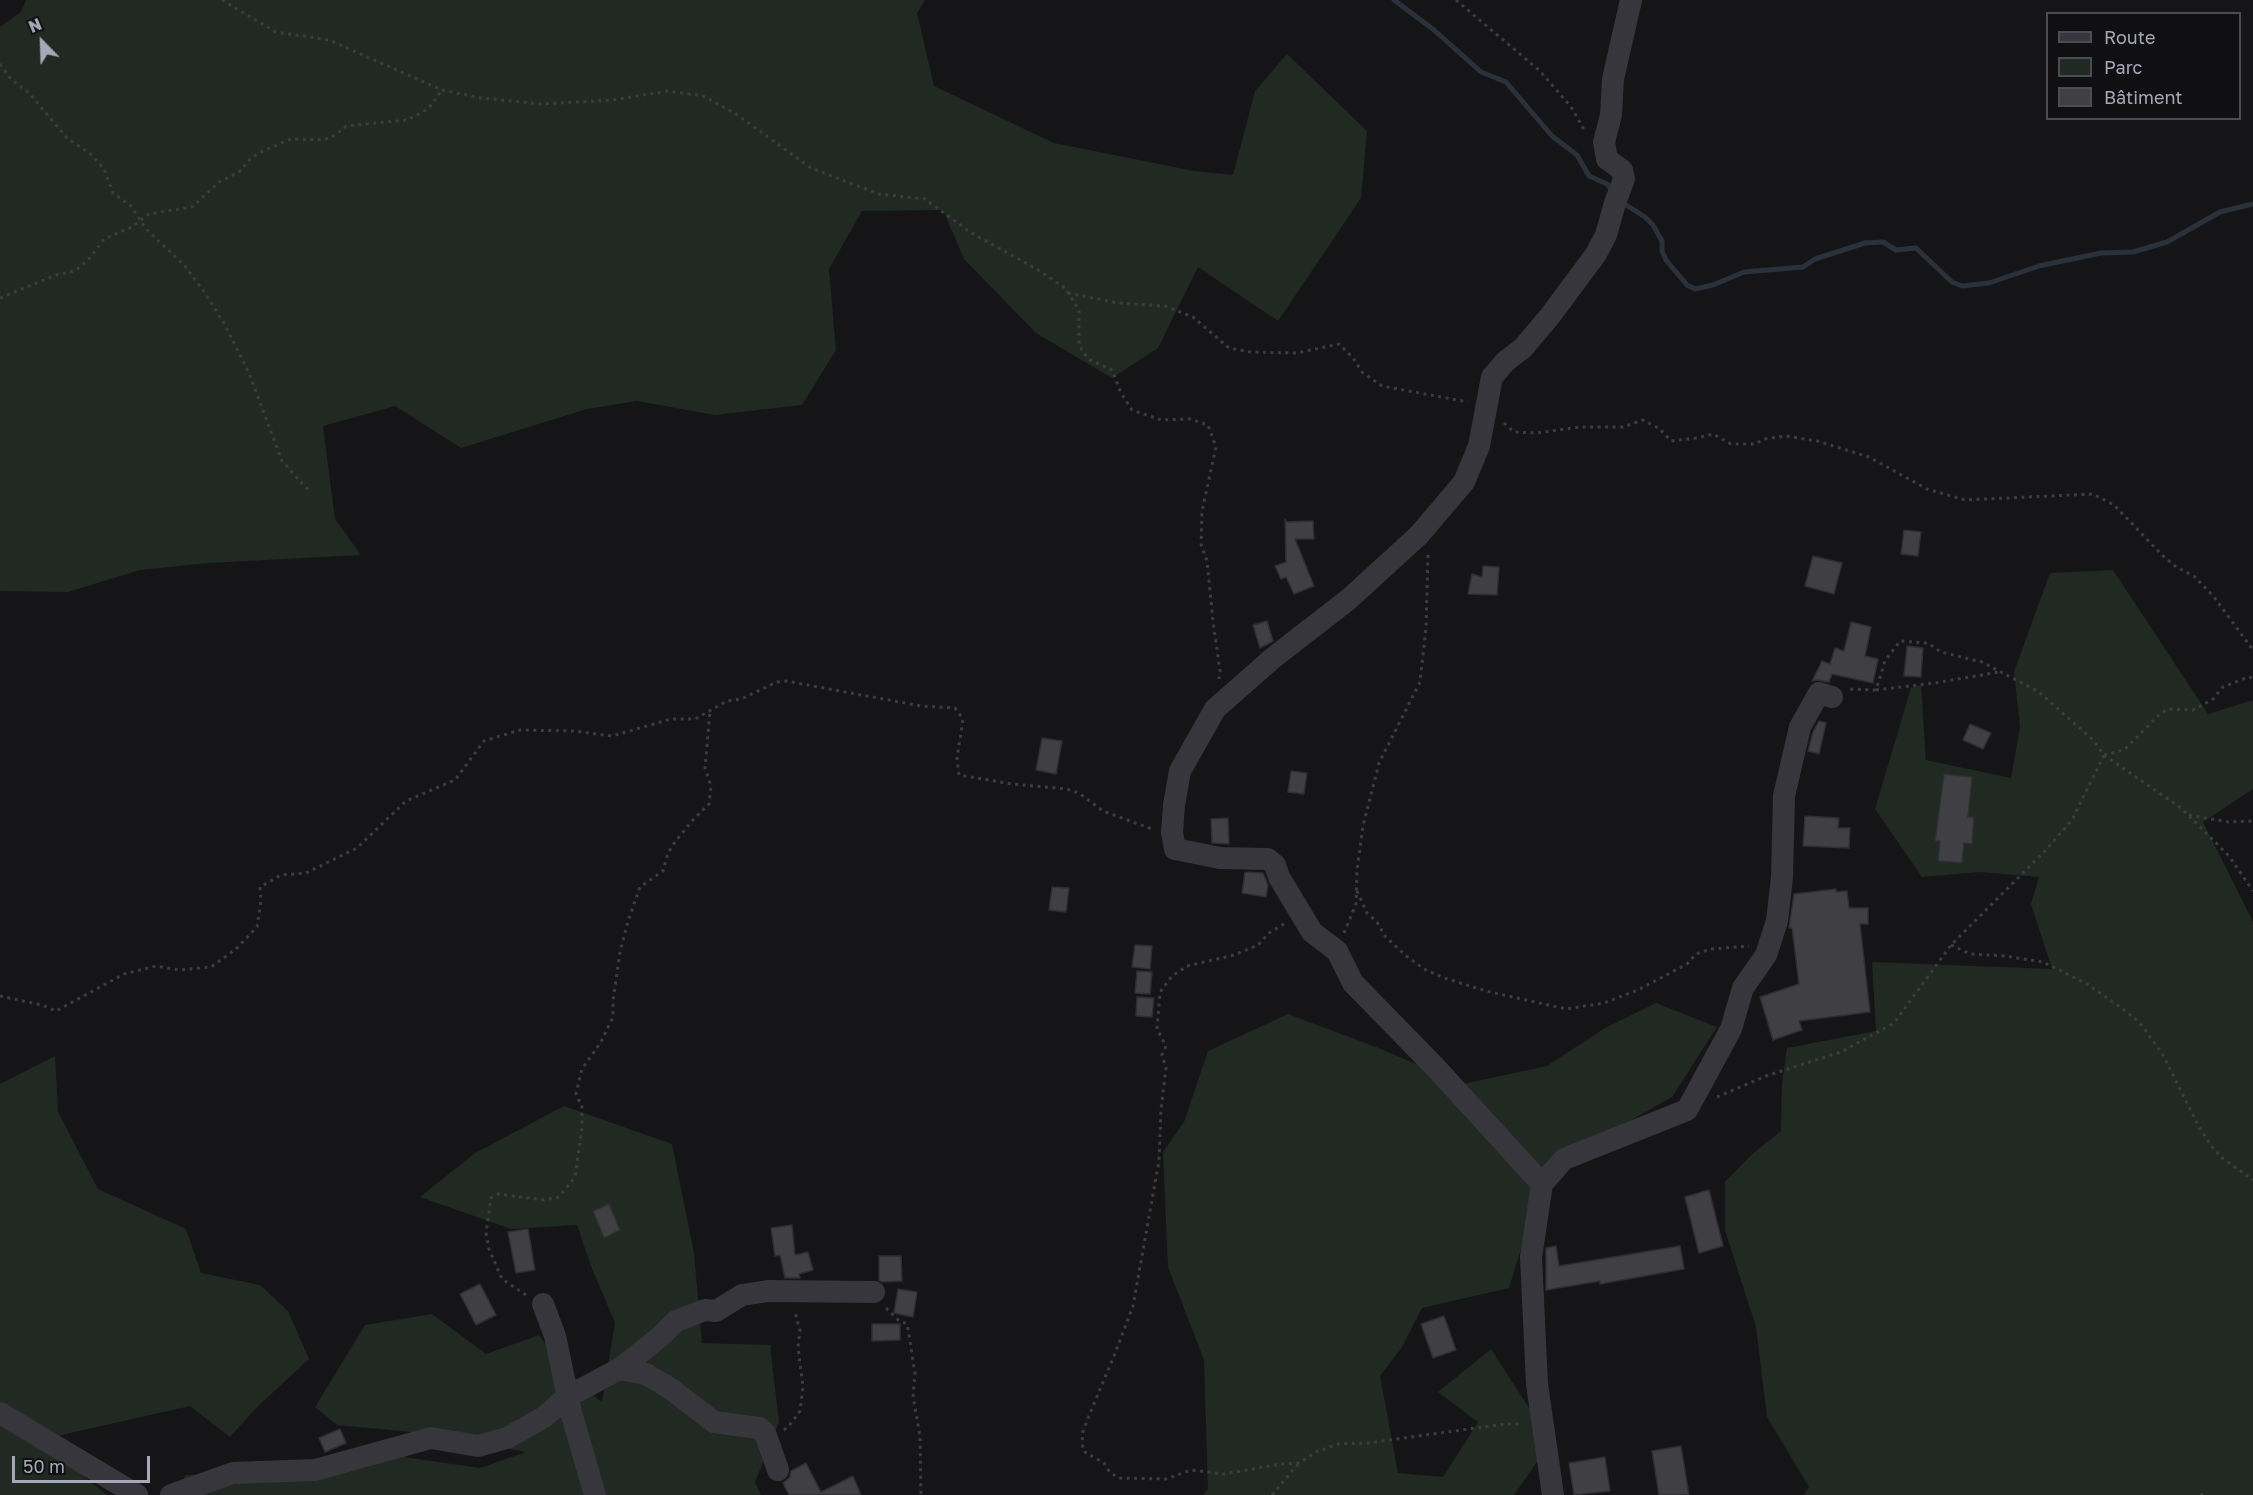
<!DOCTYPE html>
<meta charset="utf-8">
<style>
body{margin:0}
#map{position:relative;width:2253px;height:1495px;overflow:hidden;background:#151517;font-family:"Golos Text",sans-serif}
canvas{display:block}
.legend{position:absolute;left:2046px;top:12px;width:195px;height:108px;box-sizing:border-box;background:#101012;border:2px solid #4c4d54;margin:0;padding:8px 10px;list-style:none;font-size:18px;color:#a6a8b7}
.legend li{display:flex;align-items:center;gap:12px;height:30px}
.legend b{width:30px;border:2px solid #4c4d54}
.north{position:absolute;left:12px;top:12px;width:60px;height:60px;-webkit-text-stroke:4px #101012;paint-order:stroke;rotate:337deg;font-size:16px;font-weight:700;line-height:24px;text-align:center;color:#a6a8b7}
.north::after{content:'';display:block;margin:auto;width:21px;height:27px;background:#a6a8b7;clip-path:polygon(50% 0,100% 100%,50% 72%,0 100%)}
.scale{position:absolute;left:12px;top:1456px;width:138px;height:27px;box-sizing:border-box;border:3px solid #a6a8b7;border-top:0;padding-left:8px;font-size:18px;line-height:21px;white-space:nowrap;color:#a6a8b7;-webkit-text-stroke:4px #101012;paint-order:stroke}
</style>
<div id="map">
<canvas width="2253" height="1495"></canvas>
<ul class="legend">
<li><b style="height:8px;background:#36363c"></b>Route</li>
<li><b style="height:16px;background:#212923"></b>Parc</li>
<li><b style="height:16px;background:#3f3f44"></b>Bâtiment</li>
</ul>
<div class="north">N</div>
<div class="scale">50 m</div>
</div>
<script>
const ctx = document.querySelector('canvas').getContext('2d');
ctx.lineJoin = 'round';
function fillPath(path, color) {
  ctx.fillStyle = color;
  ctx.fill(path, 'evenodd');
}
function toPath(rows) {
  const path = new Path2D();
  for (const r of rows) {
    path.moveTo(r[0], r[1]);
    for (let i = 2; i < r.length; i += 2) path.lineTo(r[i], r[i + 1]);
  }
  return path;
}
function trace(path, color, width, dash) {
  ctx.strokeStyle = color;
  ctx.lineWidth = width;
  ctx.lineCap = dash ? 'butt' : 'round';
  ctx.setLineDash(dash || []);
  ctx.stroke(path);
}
const green = toPath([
 [26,0,925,0,917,13,934,86,1054,143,1194,171,1233,175,1255,91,1287,54,1367,131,1361,198,1278,321,1198,267,1158,348,1112,378,1036,333,964,259,943,210,862,211,829,269,836,350,802,405,715,415,637,401,587,409,461,448,395,406,323,426,335,519,361,555,208,563,140,570,68,592,0,591,0,27,21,12],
 [2113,570,2208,714,2253,700,2253,789,2203,822,2253,922,2253,1495,1804,1495,1809,1487,1767,1417,1756,1327,1725,1230,1725,1182,1751,1155,1781,1131,1782,1084,1787,1048,1876,1031,1872,962,2052,969,2031,904,2039,877,1980,872,1922,877,1875,809,1911,688,1921,685,1926,760,2011,778,2020,727,2014,672,2050,573],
 [1656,1003,1717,1027,1672,1097,1546,1168,1509,1288,1422,1308,1402,1347,1380,1376,1398,1473,1443,1477,1478,1422,1438,1392,1491,1349,1551,1442,1514,1495,1203,1495,1208,1489,1204,1360,1168,1267,1163,1152,1184,1122,1208,1051,1288,1014,1376,1047,1463,1084,1547,1066,1605,1028],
 [55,1056,58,1112,98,1189,186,1229,201,1273,260,1285,288,1311,309,1359,255,1409,230,1437,190,1406,39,1440,107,1495,0,1495,0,1084],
 [564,1106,672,1144,694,1253,702,1343,770,1345,779,1422,755,1482,761,1495,179,1495,185,1475,249,1475,397,1456,480,1468,526,1452,432,1434,337,1425,315,1407,365,1325,432,1314,486,1354,539,1335,566,1374,602,1402,615,1323,591,1266,577,1225,511,1229,420,1197,475,1153]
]);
const stream = toPath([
 [1394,0,1434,30,1481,72,1506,82,1552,136,1577,155,1589,176,1607,184,1613,191],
 [1623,203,1645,217,1653,225,1662,241,1662,251,1666,260,1687,285,1695,289,1713,285,1744,272,1803,267,1815,259,1865,243,1883,242,1896,250,1916,248,1952,282,1962,286,1989,283,2039,266,2101,253,2133,252,2167,242,2220,212,2253,204]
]);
const building = toPath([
 [1285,519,1287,522,1313,521,1314,539,1295,539,1314,586,1294,594,1286,577,1281,579,1275,566,1286,562,1285,519],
 [1904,530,1921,532,1918,556,1901,554,1904,530],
 [1813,556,1842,563,1834,594,1805,586,1813,556],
 [1483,566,1499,567,1497,595,1468,594,1472,574,1482,577,1483,566],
 [1267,621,1273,641,1260,648,1253,625,1267,621],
 [1851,622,1871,627,1865,656,1878,659,1873,683,1832,674,1829,682,1817,680,1812,681,1822,661,1830,664,1835,648,1844,651,1851,622],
 [1907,646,1923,648,1921,677,1904,676,1907,646],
 [1819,721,1826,723,1819,754,1808,751,1813,732,1819,721],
 [1970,724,1991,733,1983,749,1963,740,1970,724],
 [1042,738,1062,741,1056,774,1036,770,1042,738],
 [1291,771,1307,773,1304,794,1288,792,1291,771],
 [1944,774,1972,777,1968,817,1974,817,1972,844,1964,843,1962,863,1938,861,1940,841,1935,841,1944,774],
 [1805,816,1839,818,1838,828,1850,828,1849,848,1803,846,1805,816],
 [1228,818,1229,844,1212,843,1211,819,1228,818],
 [1245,872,1263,873,1268,885,1266,897,1242,893,1245,872],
 [1052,887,1069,888,1066,912,1049,910,1052,887],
 [1836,889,1836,892,1847,891,1849,908,1868,908,1868,924,1860,924,1870,1012,1799,1021,1802,1030,1773,1040,1760,997,1799,984,1792,928,1789,928,1794,894,1836,889],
 [1135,945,1152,946,1150,969,1132,967,1135,945],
 [1137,971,1152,972,1150,994,1135,993,1137,971],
 [1137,997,1154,998,1152,1017,1136,1016,1137,997],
 [1709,1190,1723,1246,1699,1253,1685,1197,1709,1190],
 [609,1204,620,1230,604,1238,593,1211,609,1204],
 [792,1225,795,1255,808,1252,813,1270,799,1274,800,1278,785,1278,780,1255,775,1256,771,1228,792,1225],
 [528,1229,535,1270,516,1273,508,1232,528,1229],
 [1556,1246,1559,1266,1680,1246,1684,1269,1600,1284,1600,1281,1546,1290,1546,1248,1556,1246],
 [879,1256,901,1256,902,1281,882,1282,879,1280,879,1256],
 [480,1284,496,1315,476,1325,460,1294,480,1284],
 [898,1289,917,1292,913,1317,894,1313,898,1289],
 [1444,1316,1456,1350,1433,1358,1421,1324,1444,1316],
 [872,1324,900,1324,900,1340,872,1341,872,1324],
 [340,1429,346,1443,325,1452,319,1438,340,1429],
 [1681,1446,1689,1495,1659,1495,1652,1451,1681,1446],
 [1605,1457,1610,1491,1574,1495,1569,1463,1605,1457],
 [806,1463,821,1492,853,1476,861,1495,789,1495,783,1483,790,1477,791,1471,806,1463]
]);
const path = toPath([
 [222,0,276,32,329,40,442,90,481,98,542,104,613,100,668,91,703,96,736,114,811,168,879,194,925,199,970,232,1040,271,1065,288,1079,310,1079,345,1088,359,1112,370,1121,393,1132,410,1161,420,1190,419,1208,425,1216,447,1202,511,1201,544,1207,561,1213,621,1220,671,1219,679],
 [1456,0,1540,71,1571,107,1586,133],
 [0,64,11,79,30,94,67,138,92,155,104,169,113,193,131,206,146,229,185,266,205,293,225,325,249,373,282,461,310,492],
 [1068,293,1118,303,1165,306,1193,317,1229,348,1250,352,1297,353,1339,344,1353,358,1362,372,1382,386,1468,402],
 [0,298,56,275,75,271,89,259,104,239,132,227,149,214,192,207,219,182,239,172,251,158,263,151,291,139,324,140,337,134,346,126,407,120,428,109,442,90],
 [1504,423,1514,432,1537,433,1580,427,1623,427,1643,420,1660,429,1671,441,1697,438,1713,434,1731,444,1755,444,1764,439,1786,436,1817,441,1869,457,1927,489,1965,500,2093,494,2114,505,2162,555,2175,566,2195,577,2214,597,2253,650],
 [1876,690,1935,683,1999,672],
 [2104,755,2181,808,2229,856,2253,891],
 [2104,755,2124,750,2160,714,2168,709,2193,710,2212,700,2223,687,2248,677,2253,678],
 [2189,815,2228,822,2253,821],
 [1357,891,1367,913,1377,922,1385,936,1405,955,1424,969,1444,978,1486,991,1566,1009,1604,1003,1638,990,1687,964,1696,954,1711,949,1749,946],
 [1284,924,1269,933,1258,945,1234,955,1187,966,1172,976,1160,992,1157,1029,1166,1046,1162,1055,1166,1068,1161,1109,1159,1161,1133,1306,1114,1356,1088,1418,1082,1434,1083,1451,1104,1463,1109,1471,1118,1478,1166,1479,1191,1470,1224,1474,1281,1464,1299,1463,1316,1452,1338,1444,1368,1443,1505,1424,1522,1424],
 [1344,933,1356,904,1357,870,1363,826,1379,763,1420,682,1426,628,1428,555],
 [1951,945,1970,954,2005,956,2043,962,2087,984,2123,1009,2139,1022,2162,1053,2199,1127,2212,1147,2222,1158,2253,1180],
 [0,996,42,1005,56,1011,124,974,156,966,179,970,211,967,236,949,257,927,261,901,260,887,281,875,306,873,357,848,406,801,455,780,484,741,520,730,573,731,612,736,671,719,695,719,727,701,741,699,777,682,786,681,921,706,955,708,963,719,957,759,959,775,1012,784,1067,789,1079,793,1103,811,1152,829],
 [1717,1097,1766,1076,1841,1052,1894,1023,1951,945,2045,851,2072,820,2104,755,2093,740,2039,692,1982,662,1941,652,1928,643,1900,641,1885,661,1876,690,1850,689],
 [526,1295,502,1279,489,1249,486,1233,491,1198,498,1194,544,1200,559,1197,575,1177,582,1128,582,1107,576,1094,582,1069,601,1042,613,1017,613,1001,620,952,628,921,640,887,663,871,668,853,675,842,691,822,709,804,711,786,705,768,710,711],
 [886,1308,898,1320,907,1324,909,1335,915,1374,913,1396,920,1436,921,1495],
 [784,1430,789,1426,800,1411,803,1387,798,1347,800,1331,795,1312],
 [1272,1495,1299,1463],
 [2200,1495,2204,1495]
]);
const minor = toPath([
 [1542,1184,1435,1067,1353,983,1337,951,1312,932,1279,877,1275,865,1268,859,1220,858,1175,849,1172,833,1174,805,1180,771,1215,709,1273,658,1349,599,1419,535,1464,482,1479,446,1492,377,1506,361,1523,348,1550,316,1596,254,1606,235,1615,203,1624,179,1622,170,1607,159,1604,142,1611,115,1613,79,1631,0],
 [543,1304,555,1336,571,1412,595,1495],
 [619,1369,646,1374,671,1389,714,1422,759,1428,765,1433,778,1470],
 [0,1413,137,1495],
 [171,1495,233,1473,315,1470,431,1438,478,1446,507,1438,544,1417,567,1397,621,1368,661,1336,676,1321,705,1310,716,1311,742,1295,768,1291,874,1292],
 [1553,1495,1537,1384,1531,1257,1542,1184,1564,1159,1687,1110,1731,1029,1743,988,1766,955,1777,921,1782,877,1784,796,1800,727,1819,693,1832,697]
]);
fillPath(green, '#212923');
trace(stream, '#2b313a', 5);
fillPath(building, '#3f3f44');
trace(building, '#2f2f33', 1.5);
trace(path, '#3c3c43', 3, [3, 4.5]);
trace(minor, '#36363c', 22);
</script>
